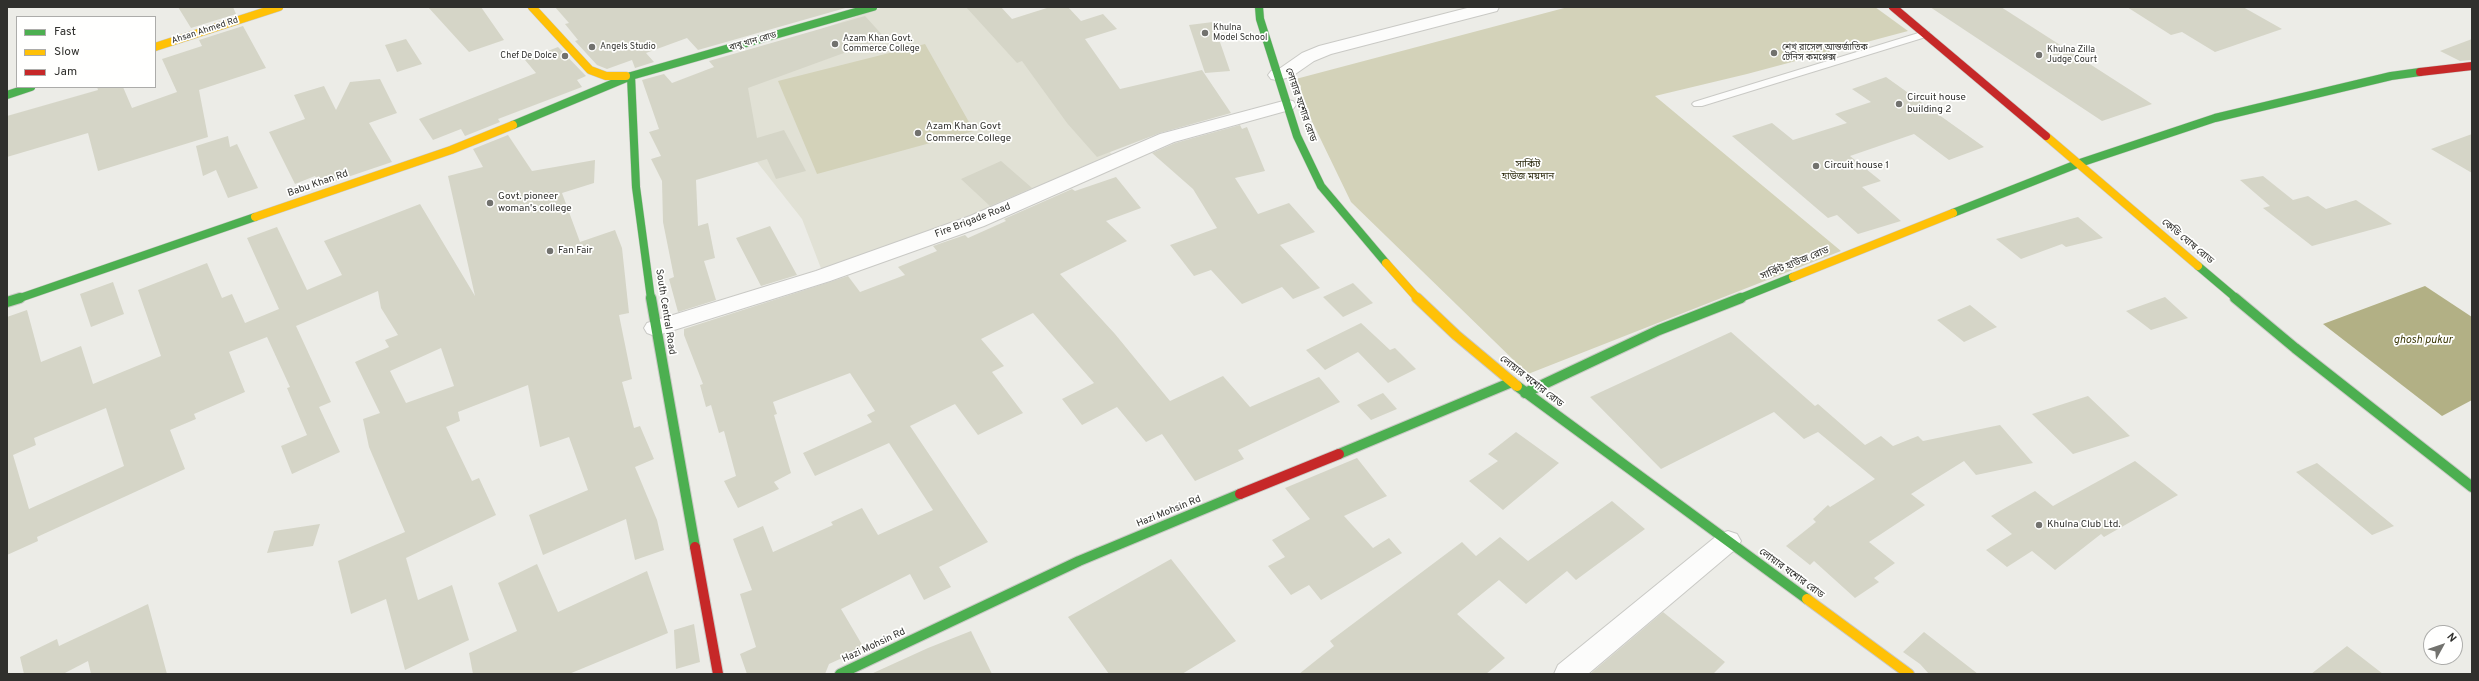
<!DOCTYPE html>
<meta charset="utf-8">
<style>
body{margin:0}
#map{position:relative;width:2479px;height:681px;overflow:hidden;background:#ecece7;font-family:Overpass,sans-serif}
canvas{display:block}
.frame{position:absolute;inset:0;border:8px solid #30302d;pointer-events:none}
.legend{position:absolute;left:16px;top:16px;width:140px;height:72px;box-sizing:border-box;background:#fffffe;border:1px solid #acacaa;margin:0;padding:5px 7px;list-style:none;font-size:12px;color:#30302d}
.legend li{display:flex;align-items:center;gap:8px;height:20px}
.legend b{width:20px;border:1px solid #acacaa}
.north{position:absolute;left:2423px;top:625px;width:40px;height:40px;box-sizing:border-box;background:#fffffe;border:1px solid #acacaa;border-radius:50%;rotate:50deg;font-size:11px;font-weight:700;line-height:16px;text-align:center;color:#30302d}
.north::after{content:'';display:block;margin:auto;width:14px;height:18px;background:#72726e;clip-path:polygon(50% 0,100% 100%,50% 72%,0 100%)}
</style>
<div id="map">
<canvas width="2479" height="681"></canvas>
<div class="frame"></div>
<ul class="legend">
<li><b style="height:5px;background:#4caf50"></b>Fast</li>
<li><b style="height:5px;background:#ffc107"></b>Slow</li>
<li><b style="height:5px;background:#c62828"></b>Jam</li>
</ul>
<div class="north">N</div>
</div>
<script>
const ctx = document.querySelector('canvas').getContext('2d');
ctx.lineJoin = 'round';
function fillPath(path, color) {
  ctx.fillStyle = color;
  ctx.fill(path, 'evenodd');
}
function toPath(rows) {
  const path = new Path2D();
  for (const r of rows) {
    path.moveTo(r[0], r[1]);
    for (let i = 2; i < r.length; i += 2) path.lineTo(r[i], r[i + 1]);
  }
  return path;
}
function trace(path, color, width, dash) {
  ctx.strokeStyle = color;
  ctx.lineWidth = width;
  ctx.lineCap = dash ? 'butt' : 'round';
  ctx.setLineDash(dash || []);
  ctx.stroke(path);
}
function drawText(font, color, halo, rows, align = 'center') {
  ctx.font = font + ' Overpass,"Noto Sans Bengali",sans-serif';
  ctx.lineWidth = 3.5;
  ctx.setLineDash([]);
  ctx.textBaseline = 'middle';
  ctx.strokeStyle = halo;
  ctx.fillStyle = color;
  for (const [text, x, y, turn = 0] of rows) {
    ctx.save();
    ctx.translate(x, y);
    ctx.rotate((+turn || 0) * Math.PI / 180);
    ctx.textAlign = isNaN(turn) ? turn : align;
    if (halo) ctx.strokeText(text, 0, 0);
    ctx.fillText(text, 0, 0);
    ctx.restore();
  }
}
const built = toPath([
 [883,7,981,7,1117,160,977,221,822,271,802,219,757,162,729,106,704,71]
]);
const green = toPath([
 [1568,7,1875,7,1908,31,1747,74,1655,96,1841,251,1528,374,1351,202,1292,80],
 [925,44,974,131,817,174,778,81]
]);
const water = toPath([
 [2425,286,2472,317,2472,400,2442,416,2323,324]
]);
const building = toPath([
 [178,7,233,7,236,14,191,28],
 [428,7,481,7,504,40,469,52],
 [555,7,849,7,698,50,687,38,646,53,654,62,635,68,632,60,607,69,597,65,575,41,578,40,565,24,569,23],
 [966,7,1001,7,1012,19,1050,7,1068,7,1081,21,1103,14,1117,29,1085,39,1120,89,1202,70,1231,113,1160,133,1097,157,1067,123,1022,61,1017,63],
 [1930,7,2001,7,2152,104,2102,121],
 [2127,7,2243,7,2282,29,2215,52,2182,32,2171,35],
 [865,16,885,38,748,88,757,138,784,130,806,171,776,179,767,159,696,180,698,226,708,223,715,258,704,261,716,300,678,312,669,279,674,277,663,222,662,181,651,159,661,156,649,132,659,129,642,80,664,74,672,83,714,67,709,61],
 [1213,22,1230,71,1205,73,1189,25],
 [243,26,266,68,199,90,208,137,98,171,88,133,7,157,7,116,98,90,97,87,123,87,132,108,177,92,162,59,202,46,199,40],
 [406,39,422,64,397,72,385,45],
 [2472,39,2472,60,2460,61,2440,51],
 [558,47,586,76,577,80,582,87,498,119,500,122,465,136,461,129,433,140,419,119,536,73,525,60],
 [1886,77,1984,147,1949,160,1914,134,1850,156,1881,181,1862,187,1901,221,1858,234,1837,215,1828,218,1732,136,1772,123,1793,140,1847,123,1835,114,1871,102,1852,89],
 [380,79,397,113,369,123,392,162,321,186,315,176,295,184,269,132,305,119,294,95,324,86,336,110,350,82],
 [1240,125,1242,129,1247,127,1265,171,1235,178,1258,214,1289,203,1315,232,1280,245,1320,288,1293,299,1282,287,1242,304,1211,270,1194,276,1170,245,1217,228,1193,189,1152,153,1175,143],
 [2472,134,2472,173,2431,149],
 [508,135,532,171,595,160,594,183,562,193,580,242,615,230,622,248,629,313,619,315,632,379,622,382,634,428,640,426,654,459,635,467,657,520,664,550,635,560,626,519,543,555,529,515,588,490,569,437,540,447,528,385,458,412,460,421,446,427,472,481,479,478,496,515,406,558,418,600,452,585,469,640,405,670,386,599,351,614,338,561,405,532,369,447,363,419,380,413,355,362,389,347,385,340,398,335,381,308,378,291,296,326,331,402,319,407,340,452,292,474,281,446,307,435,287,388,290,387,267,337,229,352,245,392,194,414,196,419,170,430,185,469,37,537,38,541,7,555,7,317,27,310,41,362,81,346,93,384,161,356,138,290,207,263,222,298,232,294,245,323,279,309,247,238,277,227,307,290,342,275,324,241,420,204,475,296,448,176,483,167,473,149],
 [441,348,454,386,406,403,390,371],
 [106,408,124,466,29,509,13,455,36,445,34,438],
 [228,136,230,147,237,144,258,188,228,198,216,170,203,176,196,146],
 [1001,161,1032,188,990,206,961,179],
 [2263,176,2293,200,2308,196,2326,209,2356,200,2392,224,2312,246,2263,208,2270,206,2240,180],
 [1116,177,1141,208,1106,221,1127,241,1060,274,1115,334,1170,401,1223,376,1250,407,1319,377,1340,402,1238,450,1244,459,1195,481,1162,434,1146,442,1117,407,1082,425,1062,399,1094,383,1033,313,981,339,1004,366,992,372,1023,413,978,435,955,404,910,426,988,542,939,567,951,587,924,600,910,574,841,609,864,648,829,664,825,674,747,674,740,654,756,647,740,594,752,590,733,539,763,526,773,552,833,525,831,522,862,508,878,535,933,510,889,443,815,476,803,453,872,422,867,415,875,411,850,373,773,402,777,414,774,415,791,473,774,482,779,489,738,508,724,481,736,476,724,431,719,433,711,405,706,407,700,385,703,384,684,335,684,329,848,276,860,292,905,275,898,267,937,251,933,246,965,235,968,238,1006,221,1004,219,1072,189,1075,191],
 [2078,217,2103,238,2066,247,2062,244,2021,259,1996,239],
 [770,226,797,275,761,286,736,238],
 [113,282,124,314,91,327,80,294],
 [1353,283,1373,303,1343,317,1323,297],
 [2165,297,2188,318,2151,330,2126,311],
 [1970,305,1997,327,1964,342,1937,320],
 [1361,323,1390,350,1395,348,1416,369,1388,383,1358,352,1325,370,1306,350],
 [1731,332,1815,406,1818,404,1865,445,1881,436,1893,446,1918,436,1923,441,2000,425,2033,463,1976,475,1964,461,1911,494,1925,505,1869,542,1895,563,1874,578,1879,582,1855,598,1814,561,1810,565,1786,546,1816,522,1813,519,1828,505,1830,507,1875,479,1818,432,1804,439,1774,412,1661,469,1590,397],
 [1383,393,1397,409,1371,420,1357,405],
 [2088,396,2130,436,2073,454,2032,414],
 [1516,432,1559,463,1503,510,1469,481,1498,461,1488,454],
 [1357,458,1387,496,1344,516,1373,548,1389,538,1402,553,1321,600,1309,585,1291,595,1268,566,1285,557,1272,540,1310,519,1285,488],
 [2135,461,2178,495,2104,537,2101,534,2055,570,2032,551,2007,567,1986,550,2012,534,1991,516,2035,491,2053,506],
 [2317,463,2394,526,2372,535,2296,472],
 [1612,501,1645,529,1576,580,1567,571,1526,604,1499,580,1457,614,1505,658,1486,674,1299,674,1334,646,1330,641,1462,542,1476,556,1500,537,1528,561],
 [320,524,313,546,267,553,274,531],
 [1171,559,1236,641,1182,674,1109,674,1068,617],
 [537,564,558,612,647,571,668,633,569,674,473,674,469,653,517,631,498,583],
 [148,604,167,674,91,674,88,661,63,674,24,674,20,657,57,639,59,646],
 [1663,612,1725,662,1713,674,1590,674],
 [694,624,700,662,676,669,674,630],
 [971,631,992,674,871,674,928,648],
 [1924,632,1978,674,1929,674,1920,664,1903,652],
 [2347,646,2383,674,2311,674]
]);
const lane = toPath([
 [1925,31,1929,32,1929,36,1702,106,1694,106,1692,104,1694,102,1925,31]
]);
const street = toPath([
 [1471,7,1499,7,1497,11,1331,54,1314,61,1291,77,1277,80,1271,79,1268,75,1271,71,1279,69,1302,53,1319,46,1471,7],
 [1287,100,1293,101,1296,105,1293,109,1174,142,984,226,830,281,655,336,647,333,644,328,647,323,816,271,970,216,1160,134,1287,100],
 [1728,531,1737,534,1741,541,1737,548,1588,674,1554,674,1558,665,1719,534,1728,531]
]);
const fastFar1 = toPath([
 [1259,7,1260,19,1297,136,1321,186,1386,263],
 [631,76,636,187,651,299],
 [7,95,31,87],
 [513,125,631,76,873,7],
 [1953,213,2077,164,2215,118,2391,76,2420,72],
 [2198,266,2237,299],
 [17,299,255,217],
 [1738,299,1793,277]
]);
const fast = toPath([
 [651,298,695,547],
 [2235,298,2295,348,2472,487],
 [7,302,20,298],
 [1517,386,1807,599],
 [1525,393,1659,330,1741,298],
 [1339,454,1512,382],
 [840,674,1079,561,1240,494]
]);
const slowFar1 = toPath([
 [532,7,590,70,606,76,626,76],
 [155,47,279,7],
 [2046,136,2198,266],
 [255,217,451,150,513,125],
 [1386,263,1418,299],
 [1793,277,1953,213]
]);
const slow = toPath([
 [1417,298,1456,335,1517,386],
 [1807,599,1909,674]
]);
const jamFar1 = toPath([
 [1893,7,2046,136],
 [2420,72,2472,66]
]);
const jam = toPath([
 [1240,494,1339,454],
 [695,547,718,674]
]);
const markers = [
 [1205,33,4,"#72726e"],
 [835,44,4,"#72726e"],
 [592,47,4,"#72726e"],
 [1774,53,4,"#72726e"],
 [2039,55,4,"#72726e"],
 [565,56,4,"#72726e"],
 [1899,104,4,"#72726e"],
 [918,133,4,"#72726e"],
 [1816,166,4,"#72726e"],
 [490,203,4,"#72726e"],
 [550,251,4,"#72726e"],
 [2039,525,4,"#72726e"]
];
const farPoinames = [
 ["Khulna",1213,28],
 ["Model School",1213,38],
 ["Azam Khan Govt.",843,39],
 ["Commerce College",843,49],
 ["Angels Studio",600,47],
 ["শেখ রাসেল আন্তর্জাতিক",1782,48],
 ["টেনিস কমপ্লেক্স",1782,58],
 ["Khulna Zilla",2047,50],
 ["Judge Court",2047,60],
 ["Chef De Dolce",557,56,"right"]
];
const farStreetnames = [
 ["Ahsan Ahmed Rd",205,31,-18],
 ["বাবু খান রোড",753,42,-16]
];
const poiNames = [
 ["Circuit house",1907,98],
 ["building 2",1907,110],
 ["Azam Khan Govt",926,127],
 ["Commerce College",926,139],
 ["Circuit house 1",1824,166],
 ["Govt. pioneer",498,197],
 ["woman's college",498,209],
 ["Fan Fair",558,251],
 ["Khulna Club Ltd.",2047,525]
];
const streetNames = [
 ["লোয়ার যশোর রোড",1300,105,71],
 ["Babu Khan Rd",318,184,-19],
 ["Fire Brigade Road",973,221,-21],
 ["কেডি ঘোষ রোড",2187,242,40],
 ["সার্কিট হাউজ রোড",1795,264,-22],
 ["South Central Road",665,312,81],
 ["লোয়ার যশোর রোড",1531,382,38],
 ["Hazi Mohsin Rd",1169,512,-22],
 ["লোয়ার যশোর রোড",1791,574,36],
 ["Hazi Mohsin Rd",874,646,-25]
];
const parkNames = [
 ["সার্কিট",1528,165],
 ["হাউজ ময়দান",1528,177]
];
const waterNames = [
 ["ghosh pukur",2423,341]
];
fillPath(built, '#e1e1d5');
fillPath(green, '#d3d2b9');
fillPath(water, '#b2b085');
fillPath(building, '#d5d5c7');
trace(lane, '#c9c9c5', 2);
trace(street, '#c9c9c5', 2);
trace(fastFar1, '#c9c9c5', 9);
trace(fast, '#c9c9c5', 12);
trace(slowFar1, '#c9c9c5', 9);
trace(slow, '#c9c9c5', 12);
trace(jamFar1, '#c9c9c5', 9);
trace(jam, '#c9c9c5', 12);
fillPath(lane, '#fcfcfb');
fillPath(street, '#fcfcfb');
trace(fastFar1, '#4caf50', 8);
trace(fast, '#4caf50', 10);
trace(slowFar1, '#ffc107', 8);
trace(slow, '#ffc107', 10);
trace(jamFar1, '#c62828', 8);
trace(jam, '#c62828', 10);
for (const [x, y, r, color] of markers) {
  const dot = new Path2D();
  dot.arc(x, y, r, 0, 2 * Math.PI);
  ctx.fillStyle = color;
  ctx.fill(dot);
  trace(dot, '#fffffe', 1.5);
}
drawText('9px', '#30302d', '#fffffe', farPoinames, 'left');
drawText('9px', '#30302d', '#fffffe', farStreetnames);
drawText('10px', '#30302d', '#fffffe', poiNames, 'left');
drawText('10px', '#30302d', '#fffffe', streetNames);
drawText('10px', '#2e2c10', '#fffffe', parkNames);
drawText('italic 11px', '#3b3806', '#fffffe', waterNames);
</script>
